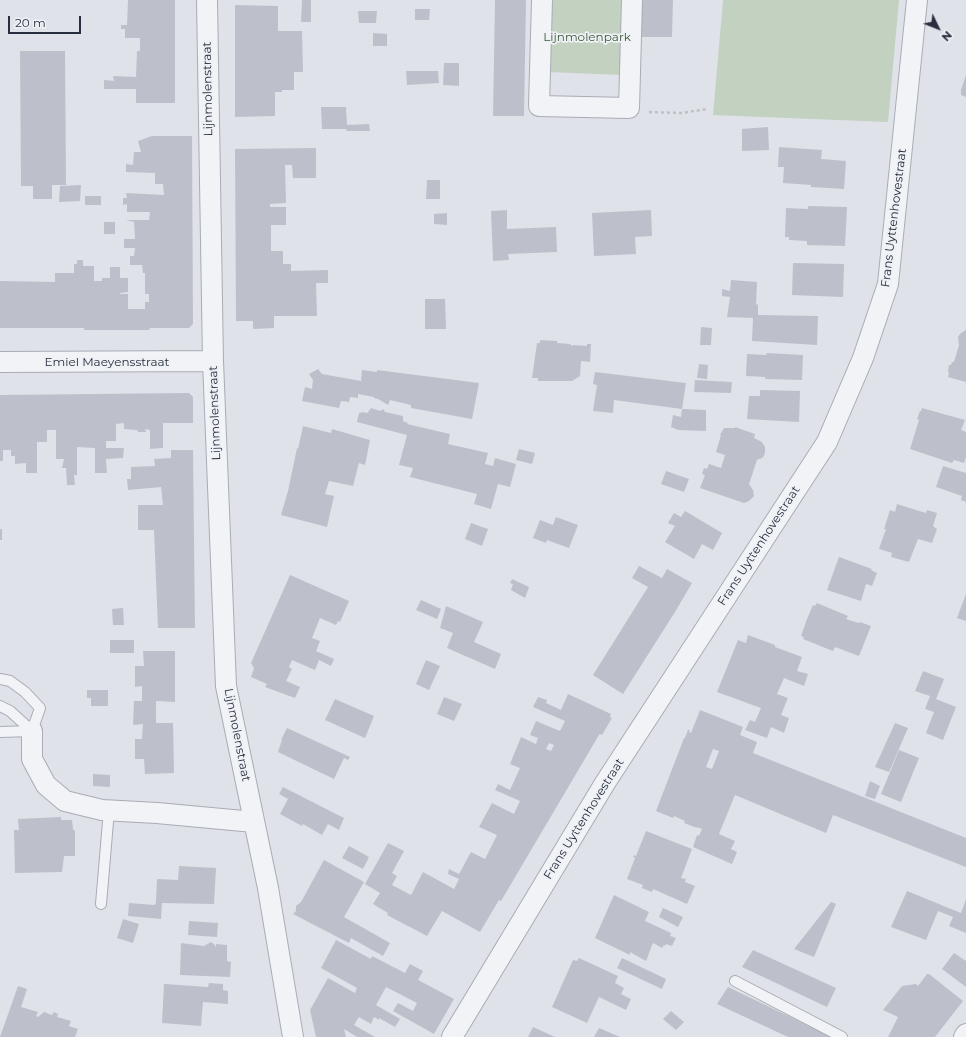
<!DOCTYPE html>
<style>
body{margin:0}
#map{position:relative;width:966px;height:1037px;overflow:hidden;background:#dfe2e8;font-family:Montserrat,sans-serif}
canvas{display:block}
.north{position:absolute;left:918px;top:8px;width:40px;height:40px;-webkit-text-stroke:3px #eef1f5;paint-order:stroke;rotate:133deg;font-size:11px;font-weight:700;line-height:16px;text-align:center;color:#292e3e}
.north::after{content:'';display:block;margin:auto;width:14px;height:18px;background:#292e3e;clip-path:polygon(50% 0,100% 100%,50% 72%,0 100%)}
.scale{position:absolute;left:8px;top:16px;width:73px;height:18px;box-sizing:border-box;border:2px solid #292e3e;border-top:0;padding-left:5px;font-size:12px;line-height:14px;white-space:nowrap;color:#292e3e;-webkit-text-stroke:3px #eef1f5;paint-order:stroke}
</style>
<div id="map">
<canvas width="966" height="1037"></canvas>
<div class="north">N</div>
<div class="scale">20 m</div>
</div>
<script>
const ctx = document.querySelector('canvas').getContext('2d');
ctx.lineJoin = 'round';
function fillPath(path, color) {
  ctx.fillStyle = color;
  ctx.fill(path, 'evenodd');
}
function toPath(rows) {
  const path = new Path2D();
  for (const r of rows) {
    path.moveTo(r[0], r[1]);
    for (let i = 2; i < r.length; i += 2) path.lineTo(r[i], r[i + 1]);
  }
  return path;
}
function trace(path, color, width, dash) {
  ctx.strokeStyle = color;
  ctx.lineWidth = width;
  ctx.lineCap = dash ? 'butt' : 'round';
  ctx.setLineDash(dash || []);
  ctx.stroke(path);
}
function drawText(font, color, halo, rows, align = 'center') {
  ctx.font = font + ' Montserrat,sans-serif';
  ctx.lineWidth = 3.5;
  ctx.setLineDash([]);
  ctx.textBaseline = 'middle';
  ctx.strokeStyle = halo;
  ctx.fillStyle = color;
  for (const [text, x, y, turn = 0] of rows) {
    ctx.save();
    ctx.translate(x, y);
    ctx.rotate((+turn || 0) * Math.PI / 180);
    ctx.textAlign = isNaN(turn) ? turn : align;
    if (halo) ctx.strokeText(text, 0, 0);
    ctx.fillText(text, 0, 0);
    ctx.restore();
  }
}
const green = toPath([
 [551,0,624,0,623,75,548,72],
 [723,0,899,0,888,122,713,115]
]);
const building = toPath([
 [128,0,175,0,175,103,136,103,136,89,104,89,104,80,114,81,113,76,136,77,137,51,140,51,140,38,125,38,125,29,121,29,121,25,127,25],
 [302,0,311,0,311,22,301,22],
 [495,0,526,0,524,116,493,116],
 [641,0,673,0,672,37,640,37],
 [235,5,278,6,278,31,302,31,303,72,294,72,294,90,282,90,282,92,275,92,275,116,235,117],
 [415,9,430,9,429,20,415,20],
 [358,11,377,11,376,23,359,23],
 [373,33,387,34,387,46,373,46],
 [20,51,65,51,66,185,52,185,52,199,33,199,33,186,21,186],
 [444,63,459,63,459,86,443,85],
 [406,71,438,71,439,83,407,85],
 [966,75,966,97,961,95,961,90],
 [321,107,346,107,347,125,369,124,370,131,347,131,346,129,322,129],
 [768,127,769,150,742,151,742,129],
 [152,136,192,136,193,324,189,328,150,328,149,330,84,330,84,328,0,328,0,281,55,282,55,273,74,273,74,264,77,264,77,260,83,260,83,266,94,266,94,281,102,281,102,278,110,278,110,267,120,267,120,278,128,278,128,292,120,293,120,294,128,294,128,309,145,309,145,302,149,302,149,294,145,294,145,273,143,273,142,265,130,265,130,256,134,256,135,248,124,248,124,239,135,239,134,222,126,220,149,220,150,212,127,212,127,204,123,205,123,198,127,198,126,193,164,195,163,184,155,184,155,173,126,172,126,164,133,165,134,152,141,152,138,141],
 [779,147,822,150,821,159,846,161,844,189,811,187,811,185,783,183,784,167,778,167],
 [316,148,316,178,293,178,292,165,285,165,286,203,270,204,270,207,286,207,286,225,271,225,271,251,283,251,283,264,291,264,291,271,328,270,328,283,316,283,317,316,274,316,274,328,253,329,253,321,236,321,235,149],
 [427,180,440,180,440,199,426,199],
 [81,185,80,201,59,202,60,186],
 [85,196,101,196,101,205,85,205],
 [808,206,847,207,845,246,807,245,807,241,789,240,789,237,785,237,786,208,808,209],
 [507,210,507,229,556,227,557,252,508,254,509,260,493,261,491,211],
 [651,210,652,236,635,237,636,254,594,256,592,213],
 [447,213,447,225,434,224,434,214],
 [104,222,115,222,115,234,104,234],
 [793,263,844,264,843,297,792,295],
 [731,280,757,282,756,305,758,304,758,315,818,316,817,345,752,341,753,318,727,317,730,297,722,296,722,289,730,291],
 [425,299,445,299,446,329,425,329],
 [701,327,712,328,711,345,700,345],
 [966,330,966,382,948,377,949,373,948,371,949,365,951,365,952,362,954,362,959,345,958,337,960,334,964,331],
 [540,340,557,341,557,343,570,344,572,346,573,345,587,346,587,344,591,344,590,362,581,361,580,376,572,381,538,381,538,378,532,378,537,343,540,343],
 [766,353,803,355,802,380,765,379,765,377,746,376,747,354,767,355],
 [699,364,708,365,707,379,697,378],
 [318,369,322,374,361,381,362,370,377,372,377,370,479,383,472,419,411,408,411,405,390,400,388,405,378,399,374,398,374,397,358,394,358,398,350,397,349,402,341,401,339,408,302,401,305,387,312,389,313,380,309,374],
 [595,372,686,383,682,409,614,400,613,413,593,411,597,385,593,384],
 [695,380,732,382,731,393,694,392],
 [760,390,800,391,799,422,747,419,749,396,760,396],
 [189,393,193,397,193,423,163,423,163,448,150,449,150,430,145,429,146,432,138,432,137,430,124,429,124,423,116,424,116,441,106,441,106,448,124,448,123,458,106,459,107,473,95,473,95,448,77,447,77,475,74,475,75,485,67,485,66,468,62,468,64,459,56,459,56,430,47,430,47,442,37,442,37,473,26,473,26,463,15,464,15,456,11,456,11,450,3,450,3,461,0,461,0,395],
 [371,408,380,411,383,409,385,412,403,416,403,421,408,423,407,424,450,434,448,444,488,453,485,464,493,466,495,458,516,464,510,487,498,484,491,509,474,504,477,494,410,477,413,468,399,465,407,435,357,422,359,413,361,413,361,412,368,413,369,410,370,410],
 [922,408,965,420,961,430,966,432,966,457,964,463,954,460,952,463,910,449,919,420,917,419,920,411,921,411],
 [682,409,706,410,706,431,678,430,671,427,673,415,681,417],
 [303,426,331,433,332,429,370,440,365,465,359,463,353,486,329,481,325,494,334,496,327,527,281,515,288,491,297,448,298,449],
 [735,427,755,434,754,438,762,442,765,447,765,452,764,456,762,458,757,460,749,484,753,490,754,496,750,500,747,502,744,503,700,488,705,475,702,474,704,468,707,469,709,464,721,468,725,455,716,452,721,435,720,435,724,428,735,428],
 [519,449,535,453,532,464,516,460],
 [171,450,193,450,195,628,158,628,154,530,138,530,138,505,163,505,161,487,128,490,127,479,131,479,131,467,155,466,154,459,171,458],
 [943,466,966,473,966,502,961,500,962,496,936,487],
 [666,471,689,479,684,492,661,484],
 [897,504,926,513,927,510,937,513,933,526,937,529,932,543,918,539,909,562,891,557,892,553,879,549,886,529,884,529,890,510,895,512],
 [685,511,722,533,713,550,702,544,694,559,665,542,675,526,668,523,674,513,681,517],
 [556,517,578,525,569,548,547,540,546,543,533,538,540,520,553,525],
 [471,523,488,529,482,546,465,539],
 [0,529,2,529,2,540,0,540],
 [839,557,872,569,871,570,877,573,872,586,866,584,861,601,827,590],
 [639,566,662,578,667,569,692,583,675,612,623,694,593,675,648,587,632,578],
 [290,575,349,601,340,622,338,621,336,625,320,618,312,638,320,641,316,651,334,659,331,666,319,660,315,670,292,660,289,667,292,669,286,681,300,687,295,698,265,687,267,684,251,677,254,668,251,663],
 [512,579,529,587,525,598,511,590,513,584,510,583],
 [966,594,966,621,957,618],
 [421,600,441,609,437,619,416,610],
 [817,603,848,616,846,619,859,623,860,622,871,626,859,656,835,647,833,651,803,639,804,637,801,636,807,619,813,605,815,606],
 [446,606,483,622,474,642,501,654,495,669,447,648,453,633,440,628],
 [123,608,124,625,113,625,112,609],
 [748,635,775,645,775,647,802,657,797,671,808,674,804,686,784,678,777,694,788,698,781,715,789,718,784,733,771,727,767,738,745,730,750,720,755,722,761,708,717,692,738,640,746,643],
 [110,640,134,640,134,653,110,653],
 [143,651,175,651,175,702,156,701,156,723,173,723,174,773,145,774,144,759,135,759,135,739,142,739,143,724,133,725,134,701,142,701,142,686,135,687,135,666,144,666],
 [426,660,440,666,429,690,416,684],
 [923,671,944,679,936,699,956,707,943,740,926,733,934,712,925,709,930,696,915,691],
 [87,690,108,690,108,706,91,706,91,698,87,698],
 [568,694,611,714,610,717,612,718,602,735,600,734,599,735,501,901,499,900,480,932,442,911,427,936,387,915,388,913,373,904,380,893,365,884,388,843,404,851,392,873,397,876,392,885,411,895,423,872,454,889,459,879,448,874,449,869,459,874,471,852,485,859,497,835,479,827,492,803,514,814,520,801,495,790,498,784,510,790,520,768,510,764,521,737,536,744,538,738,530,735,536,721,560,731,565,721,533,707,538,697,547,700,546,703,561,710],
 [549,743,554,745,551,751,546,749],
 [444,697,462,704,454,721,437,714],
 [335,699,374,716,365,738,325,720],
 [700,710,743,727,740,735,757,742,753,753,966,838,966,867,833,815,826,833,735,795,719,834,735,841,731,849,737,852,732,864,693,847,697,835,699,836,702,829,697,827,697,828,684,823,685,821,674,816,673,818,656,811,684,738,685,738,688,730,690,730,689,732,691,733],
 [713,749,719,751,712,769,706,767],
 [895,723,908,728,889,772,875,767],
 [287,728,350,757,348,760,344,758,334,779,278,752,282,740,281,740],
 [899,750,919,758,901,802,881,794],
 [93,774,110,775,110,787,93,786],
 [870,781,880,786,875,799,865,796],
 [283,787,344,818,339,830,328,824,322,835,303,824,302,826,280,814,288,799,279,794],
 [61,817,61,820,72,820,73,829,75,831,75,856,64,856,62,872,15,873,14,830,19,830,18,819],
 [646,831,692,849,681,878,686,879,685,882,695,886,687,904,653,889,652,892,642,888,643,885,627,879,635,858,633,857,634,855,636,856],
 [349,846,369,857,363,869,342,858],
 [324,860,364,882,344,917,390,943,383,956,351,938,349,943,293,914,296,911,296,906,301,902],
 [179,866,216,868,214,904,162,903,161,919,128,916,129,903,155,905,156,902,157,879,178,880],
 [907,891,961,913,966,899,966,933,949,926,953,917,938,911,926,940,891,927],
 [614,895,649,912,645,921,671,933,670,936,676,938,672,946,666,944,665,946,664,945,662,948,653,943,646,961,630,952,630,955,595,938],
 [831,902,836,904,814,957,794,949],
 [663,908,683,917,678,927,659,917],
 [123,919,139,924,133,943,117,938],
 [189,921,218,923,217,937,188,935],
 [336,940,371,959,372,956,405,973,410,964,423,971,418,980,454,999,434,1034,393,1011,398,1003,413,1011,417,1003,386,987,376,1005,400,1019,395,1027,379,1018,379,1020,374,1017,371,1024,359,1017,354,1025,375,1037,357,1037,344,1029,346,1037,316,1037,310,1010,328,978,355,993,357,988,321,968],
 [211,942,215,945,216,948,216,944,227,945,227,961,231,962,230,977,180,975,181,943,204,946],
 [753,950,836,988,827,1007,742,967],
 [954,953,966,961,966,987,942,969],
 [579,958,618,976,615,983,624,988,621,994,631,999,626,1010,599,997,587,1023,552,1007,573,960,577,961],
 [622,958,666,979,662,989,617,968],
 [927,974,929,974,963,1001,935,1037,888,1037,898,1017,883,1010,902,986,916,984,918,986],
 [209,983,223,984,223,990,228,991,228,1004,203,1002,201,1026,162,1023,164,984,208,987],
 [18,986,27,989,21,1007,38,1012,36,1016,38,1017,44,1012,52,1015,54,1012,58,1014,57,1017,71,1021,69,1026,78,1029,75,1037,0,1037],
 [728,987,832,1037,788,1037,717,1004],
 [671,1011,684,1022,676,1030,663,1019],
 [533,1027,555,1037,528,1037],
 [599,1028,620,1037,594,1037]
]);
const path = toPath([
 [649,112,681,113,708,109]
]);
const service = toPath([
 [0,679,10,681,25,692,40,708,32,731],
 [0,706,10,711,32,731],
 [0,732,32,731],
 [101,904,109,810],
 [735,981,842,1037]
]);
const minor = toPath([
 [207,0,213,361,226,686,268,888,293,1037],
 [542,0,539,106,629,108,632,0],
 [0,362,213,361],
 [32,731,32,759,46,785,65,801,102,810,157,813,254,822],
 [452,1037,605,783,827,442,863,358,888,284,917,0],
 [964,1037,966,1034]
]);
const parkNames = [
 ["Lijnmolenpark",587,37]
];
const streetNames = [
 ["Lijnmolenstraat",208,89,-91],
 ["Frans Uyttenhovestraat",894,218,-83],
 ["Emiel Maeyensstraat",107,362],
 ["Lijnmolenstraat",215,413,-92],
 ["Frans Uyttenhovestraat",759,546,-57],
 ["Lijnmolenstraat",237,735,79],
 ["Frans Uyttenhovestraat",584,819,-58]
];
fillPath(green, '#c3d1c1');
fillPath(building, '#bdc0ca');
trace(service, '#a8acb5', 12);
trace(minor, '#a8acb5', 22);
trace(path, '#bec0c6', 2.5, [3, 3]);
trace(service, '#f2f3f6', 10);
trace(minor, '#f2f3f6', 20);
drawText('12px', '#395936', '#eef1f5', parkNames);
drawText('12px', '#292e3e', '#eef1f5', streetNames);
</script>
